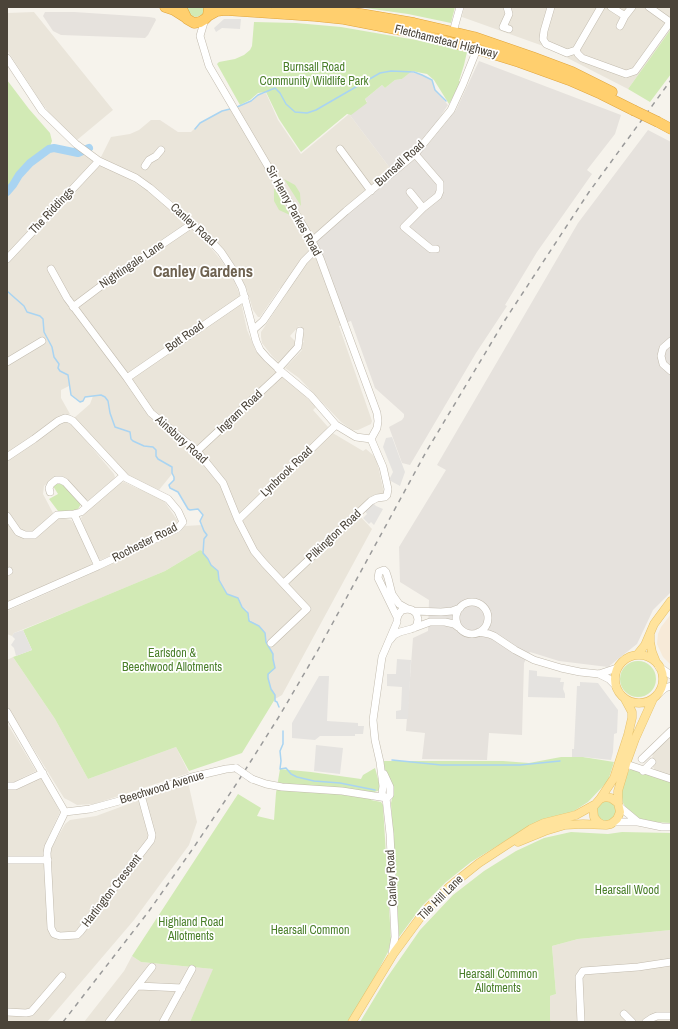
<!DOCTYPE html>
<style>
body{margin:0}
#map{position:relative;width:678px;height:1029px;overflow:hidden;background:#f6f3ec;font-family:"Archivo Narrow",sans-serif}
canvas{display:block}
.frame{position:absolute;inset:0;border:8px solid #4b4439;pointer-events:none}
</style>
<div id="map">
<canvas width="678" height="1029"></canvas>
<div class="frame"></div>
</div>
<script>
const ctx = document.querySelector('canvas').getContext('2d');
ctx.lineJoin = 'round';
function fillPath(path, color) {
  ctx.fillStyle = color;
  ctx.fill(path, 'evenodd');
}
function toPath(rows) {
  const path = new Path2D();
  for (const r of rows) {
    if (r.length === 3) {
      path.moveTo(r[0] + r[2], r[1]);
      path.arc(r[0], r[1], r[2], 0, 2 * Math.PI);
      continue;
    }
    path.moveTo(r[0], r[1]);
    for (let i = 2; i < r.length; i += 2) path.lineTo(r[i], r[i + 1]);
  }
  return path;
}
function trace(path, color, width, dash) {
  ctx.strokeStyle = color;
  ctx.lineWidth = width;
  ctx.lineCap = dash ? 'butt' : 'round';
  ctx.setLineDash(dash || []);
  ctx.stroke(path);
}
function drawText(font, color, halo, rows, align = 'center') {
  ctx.font = font + ' "Archivo Narrow",sans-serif';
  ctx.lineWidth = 3.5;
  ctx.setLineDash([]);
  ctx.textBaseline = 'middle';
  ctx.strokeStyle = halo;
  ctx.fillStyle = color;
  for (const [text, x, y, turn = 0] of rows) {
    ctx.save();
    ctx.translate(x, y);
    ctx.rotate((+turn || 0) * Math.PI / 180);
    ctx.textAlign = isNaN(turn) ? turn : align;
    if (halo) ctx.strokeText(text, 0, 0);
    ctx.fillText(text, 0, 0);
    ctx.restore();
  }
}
const residential = toPath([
 [464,7,671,7,671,29,628,89,546,47,462,17],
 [34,12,113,110,77,140,50,114,41,102,7,50,7,13],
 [266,93,278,120,301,154,349,114,393,172,345,323,339,326,372,421,371,424,358,430,352,430,341,422,299,378,285,368,302,350,300,348,304,341,302,340,303,332,299,326,290,336,295,341,296,344,279,363,272,356,262,343,261,337,261,332,287,293,280,288,260,317,258,317,253,310,247,290,237,269,222,248,165,195,142,178,125,169,100,159,111,137,130,134,139,130,151,120,160,120,178,132,191,132,200,123,222,111,238,106,251,101,258,95],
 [54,148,78,153,80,152,100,165,123,175,140,186,158,197,200,235,221,260,232,276,239,293,247,330,256,351,265,362,303,394,316,407,313,410,328,427,323,434,239,514,220,483,238,525,304,608,267,644,265,633,259,626,251,623,247,610,227,594,219,580,218,571,211,565,208,559,200,550,165,571,86,604,14,633,12,636,7,634,7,611,77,580,169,537,181,531,185,526,202,525,200,521,203,515,199,510,198,509,190,510,188,509,178,492,170,488,169,485,174,480,174,477,172,474,159,490,127,476,74,418,90,404,93,396,85,397,83,401,80,402,71,395,69,386,61,390,61,398,70,414,61,415,28,440,7,453,7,192,13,185,19,175,30,163,49,149],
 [66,422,71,423,114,474,115,477,113,480,89,500,87,500,84,499,59,477,53,478,44,486,43,494,53,513,37,530,32,532,22,530,17,526,7,510,7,460,61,423],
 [331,432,363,451,366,449,373,455,377,461,384,493,284,581,260,555,241,520],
 [124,482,136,488,156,495,164,501,178,521,175,525,101,560,98,558,83,524,81,518,83,514,120,483],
 [359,515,372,529,282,695,275,699,275,697,271,689,268,676,275,668,273,659,273,654,269,647,307,611,287,585],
 [61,518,71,520,77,527,92,563,91,565,7,603,7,522,20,536,33,539,55,520],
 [13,657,55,719,88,779,176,747,189,773,94,804,77,805,70,801,64,798,7,706,7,660],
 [7,723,36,771,14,782,15,786,18,789,38,779,42,779,60,812,46,842,53,845,65,824,70,820,96,816,188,782,197,822,189,845,134,920,47,1022,7,1022],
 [671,736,671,777,659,774,651,765,653,753],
 [671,930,671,1022,551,1022,550,1019,550,996,556,994,552,946,578,939],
 [132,956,141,962,214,969,190,1022,167,1022,168,1021,162,1017,159,1022,84,1022,124,971]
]);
const commercial = toPath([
 [671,614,671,665,663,657,657,644,658,634,661,627]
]);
const industrial = toPath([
 [45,12,74,12,149,17,155,18,156,20,148,35,145,38,61,35,53,31,43,16],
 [479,61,621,115,615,134,587,170,592,174,537,252,505,305,507,306,476,353,410,465,402,463,389,427,402,420,404,417,404,414,375,388,351,321,345,323,312,241,393,172,349,114,367,102,365,99,382,85,385,88,395,80,402,79,410,72,422,75,432,80,435,90,448,105,436,123,416,146,421,151,430,142,456,110],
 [648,130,671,142,671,592,653,610,637,644,608,667,559,661,530,652,524,663,522,735,489,733,487,760,422,759,425,733,406,731,413,638,428,631,429,600,400,582,399,547,446,470,437,465,578,223]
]);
const green = toPath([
 [185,7,206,7,204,14,196,17,191,16],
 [358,7,455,7,451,23,408,14],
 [254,22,296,23,341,27,416,40,467,52,464,65,459,81,461,82,449,104,434,80,427,74,412,71,402,79,395,80,385,88,382,85,365,99,367,103,351,115,347,114,301,152,279,119,266,92,258,93,250,100,240,105,217,64,219,62,235,59,244,55,250,50,252,46],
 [671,29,671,74,650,102,628,89],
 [7,80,29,109,50,133,52,141,49,149,30,163,19,175,13,185,7,192],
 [284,179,295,185,300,193,301,206],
 [274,189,275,189,290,215,279,210,274,201],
 [60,481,81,504,78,509,72,511,58,511,49,499,58,494,53,486],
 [200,550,202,551,208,559,211,565,218,571,219,580,227,594,238,598,242,607,248,613,250,621,259,626,265,633,266,642,273,654,273,659,275,668,268,676,271,689,275,695,275,699,242,753,189,771,176,747,88,779,55,719,13,657,32,650,23,630,165,571],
 [638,679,18],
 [561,757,583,757,614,762,608,781,588,802,574,811,515,835,471,862,446,882,422,906,399,937,392,824,391,803,393,795,383,766,383,761,503,761,529,763],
 [375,768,380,786,380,790,372,793,371,800,381,802,383,805,391,940,388,952,369,988,348,1022,190,1022,213,969,141,962,132,956,238,794,261,808,257,816,274,820,276,793,280,769,311,772,361,779,363,775],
 [636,769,671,780,671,823,653,822,638,818,627,809,623,803,621,791,625,778,629,770],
 [606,811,10],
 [571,832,608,834,622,832,671,833,671,930,578,939,552,946,556,994,550,996,550,1019,551,1022,360,1022,386,979,420,930,453,895,484,871,516,851,544,838]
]);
const parking = toPath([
 [224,19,241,19,240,29,222,28,216,32,214,28],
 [392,437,405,472,400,486,389,480,393,472,383,447,386,438],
 [373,503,376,506,383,509,374,525,371,522,369,524,363,518,367,514,365,511],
 [23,630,32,650,16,656,14,648,11,645,15,639,12,636,14,633],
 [397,659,411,660,408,719,396,719,396,711,401,710,402,687,387,686,387,674,396,674],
 [529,670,537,671,537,676,561,678,560,682,564,682,563,689,565,694,565,698,528,697],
 [319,676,329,676,327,721,358,723,358,726,364,726,363,734,355,734,355,736,320,736,315,740,292,738,292,723],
 [580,682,598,683,618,710,617,733,614,734,613,752,611,760,583,757,572,757,572,749,574,749,577,686,580,686],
 [316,745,343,748,340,774,314,771]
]);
const stream = toPath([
 [237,107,251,101,258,95,275,88,280,93,286,104,295,112,307,113,316,110,380,73,391,71,414,72,422,75,432,80,435,90,446,101],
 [195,129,200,123,222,111,230,109],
 [7,291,24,306,27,312,40,316,43,319,44,332,52,347,54,357,59,364,58,368,60,371,68,375,71,395,80,402,83,401,85,397,101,395,105,397,108,401,110,413,115,427,130,432,131,439,133,441,144,446,153,447,156,450,156,456,158,459,172,467,172,473,174,477,174,480,169,485,170,488,178,492,188,509,190,510,198,509,203,515,200,521,204,531,207,535,204,539,203,553,208,559,211,565,218,571,219,580,227,594,238,598,242,607,248,613,249,621,259,626,265,633,266,642,273,654,273,659,275,668,268,674,268,678,271,689,275,695,275,701,277,702,279,707],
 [283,731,283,744,280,751,281,761,280,769,286,768,291,774,297,777,314,781,340,783,375,790],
 [392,760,441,765,520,765,560,761]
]);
const river = toPath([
 [7,192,13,185,19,175,30,163,49,149,54,148,78,153,89,148]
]);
const minor = toPath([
 [507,7,509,14,503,27,509,29],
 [551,7,544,31,543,39,546,44,567,53,576,50,578,54,582,58,626,74,635,71,671,21],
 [611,7,625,16,632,7],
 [649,7,670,22],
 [205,19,200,36,209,66,312,241,320,258,377,413,378,421,377,428,371,439],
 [620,26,625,16],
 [453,32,460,7],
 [576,50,601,7],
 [7,58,42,111,76,144,99,161,136,178,150,188,207,237,221,252,233,270,242,288,256,341,260,350,267,358,282,372,311,396,336,425,356,437,371,439],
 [340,149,371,191],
 [415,154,440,183,440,191,438,196,423,208,404,227,426,245,431,249,436,249],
 [145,166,149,160,156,156,161,150],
 [410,192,423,208],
 [312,241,346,211,415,154,451,110,463,84,477,49],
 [7,259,96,164],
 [51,269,67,298,127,378,151,413,197,451,223,483,238,520,254,551,264,563,307,609,271,643],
 [73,307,105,283,192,224],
 [253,330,263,321,304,261,316,249],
 [671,341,663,348,661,356,663,364,671,371],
 [7,362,42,341],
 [278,369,298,347,300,331],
 [127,378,245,297],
 [197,451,282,372],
 [7,457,34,439,58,421,65,418,69,419,73,421,126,478,168,499,178,511,183,522,178,528,170,532,98,566,7,606],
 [50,492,49,488,51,484,56,480,61,480,65,482,87,506],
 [74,514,98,566],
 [7,516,18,532,25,535,34,535,57,515,74,514,81,512,123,476],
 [238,520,336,425],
 [7,572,9,571],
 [284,583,371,501,377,498,385,497,387,495,388,489,383,467,371,439],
 [472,618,16],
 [414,611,441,612,452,611,460,608],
 [397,617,378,578,379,572,384,570,386,572,388,578,392,594,399,604,408,609],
 [397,619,398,615,402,610,408,609,412,610,416,613,418,619,417,625,414,628],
 [479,632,489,634,494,636,515,650,534,660,561,668,580,672,599,674,617,668],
 [390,640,394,635,400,632,411,629,430,622,445,622,454,624,458,627],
 [659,667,671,675],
 [599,674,609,679,616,686],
 [659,693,665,688,671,686],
 [7,712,65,812,90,809,141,795,192,777,226,769,236,768],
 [642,759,671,731],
 [626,764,671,779],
 [643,771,652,762],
 [252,779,266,784,282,787,342,791,387,798,390,795,390,787,384,774],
 [7,786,15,786,43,773],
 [384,797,382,794,383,786,380,762,375,740,373,720,382,657,397,622],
 [386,798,390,834,395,937,392,954],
 [620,807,638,822],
 [65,812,48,847,47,853,51,928,54,934,60,936,77,935,80,932,151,840,152,835,141,795],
 [614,822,638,822,662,827,671,827],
 [7,860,48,860],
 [138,986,182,988],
 [7,1012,26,1013,31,1012,62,976],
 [624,1014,632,1022],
 [109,1022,152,967],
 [163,1022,192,969],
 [581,1022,579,977,583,971,638,967,671,962],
 [646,1022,652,1018,657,1016,671,1016]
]);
const major = toPath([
 [650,635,650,642,652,652,656,662],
 [637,655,645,645,654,624,671,601],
 [639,679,24],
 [600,799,614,778,628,735,632,718,632,712,625,699],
 [618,803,618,791,626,764,635,739,653,699],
 [518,842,545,831,565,825,583,824,606,825,611,824,617,819,620,812,618,803,611,798,605,797,600,799,593,807,594,817,598,822,603,825],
 [352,1022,394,953,425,911,449,887,479,863,531,829,544,823,576,815,594,805]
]);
const highway = toPath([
 [165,7,174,10,185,17],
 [181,7,187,19,194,23,200,22,205,19,208,16,209,7],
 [277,7,325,9,361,14,414,23,453,32,474,37,532,57,572,72,612,92],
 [208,16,217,11,225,10,315,16,344,19,411,32,477,49,519,62,569,80,601,94,633,110],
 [658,122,671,129]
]);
const rail = toPath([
 [63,1022,149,911,194,847,237,783,280,715,318,650,426,452,505,320,589,192,671,80]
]);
const minorBridge = toPath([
 [236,768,252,779]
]);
const highwayBridge = toPath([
 [633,110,658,122]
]);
const streetNames = [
 ["Fletchamstead Highway",446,42,14],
 ["Burnsall Road",400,164,-42],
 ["The Riddings",52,211,-47],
 ["Sir Henry Parkes Road",293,211,61],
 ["Canley Road",193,225,42],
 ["Nightingale Lane",132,265,-34],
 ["Bott Road",185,337,-35],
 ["Ingram Road",240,412,-43],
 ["Ainsbury Road",181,440,42],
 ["Lynbrook Road",287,472,-44],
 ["Pilkington Road",334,536,-43],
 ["Rochester Road",145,543,-27],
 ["Beechwood Avenue",162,788,-17],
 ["Canley Road",392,878,-93],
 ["Hartington Crescent",112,891,-52],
 ["Tile Hill Lane",441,898,-45]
];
const parkNames = [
 ["Burnsall Road",314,68],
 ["Community Wildlife Park",314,82],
 ["Earlsdon &",172,654],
 ["Beechwood Allotments",172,668],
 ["Hearsall Wood",627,891],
 ["Highland Road",191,923],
 ["Allotments",191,937],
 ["Hearsall Common",310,931],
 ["Hearsall Common",498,975],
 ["Allotments",498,989]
];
const districtNames = [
 ["Canley Gardens",203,273]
];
fillPath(residential, '#eae5da');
fillPath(commercial, '#f7ead8');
fillPath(industrial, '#e6e2dd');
fillPath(green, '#d2eab5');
fillPath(parking, '#e5e3e0');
trace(stream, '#a9d4f2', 1.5);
trace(river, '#a9d4f2', 8);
trace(minor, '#c2bbae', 8);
trace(major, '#e6c16a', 9);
trace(highway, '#e0a43c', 11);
trace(minor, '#fff', 7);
trace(major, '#ffe39c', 8);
trace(highway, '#ffcf6e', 10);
trace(rail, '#9a9a9a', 1.5, [5, 5]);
trace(minorBridge, '#c2bbae', 8, []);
trace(highwayBridge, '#e0a43c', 11, []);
trace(minorBridge, '#fff', 7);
trace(highwayBridge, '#ffcf6e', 10);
drawText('12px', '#4b4439', '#fff', streetNames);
drawText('12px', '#4a7f2a', '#fff', parkNames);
drawText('bold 16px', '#6e6250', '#fff', districtNames);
</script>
